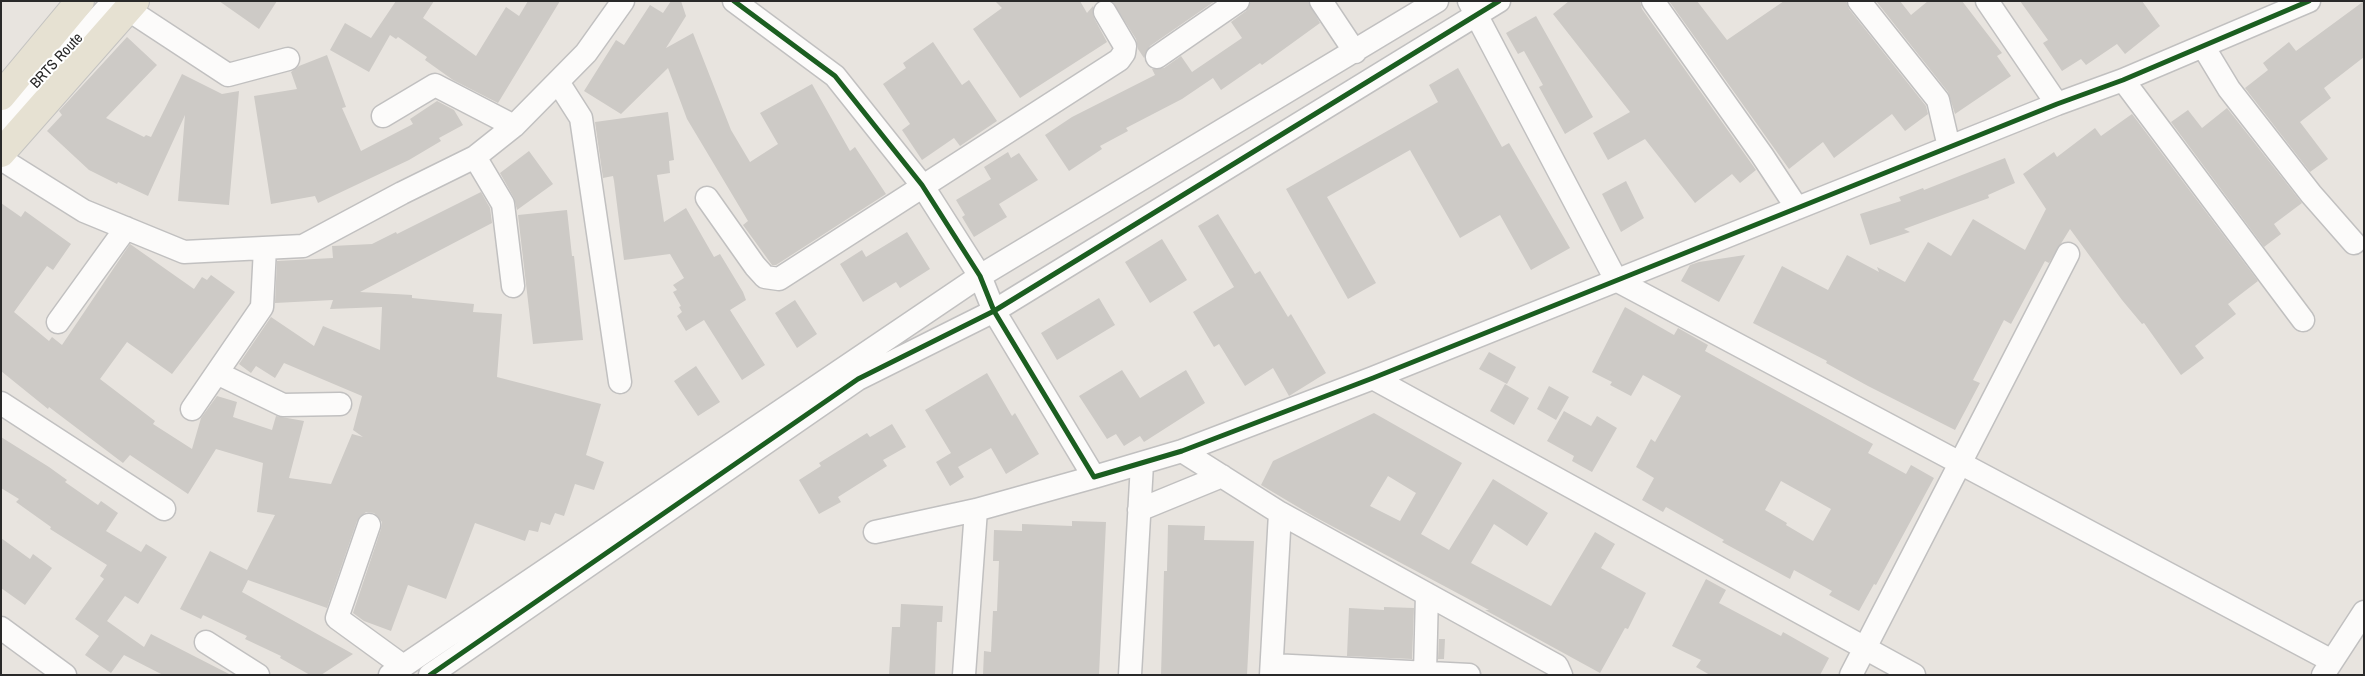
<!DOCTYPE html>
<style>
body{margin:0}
#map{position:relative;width:2365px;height:676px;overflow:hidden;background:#e8e4df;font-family:"Archivo Narrow",sans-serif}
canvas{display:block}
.frame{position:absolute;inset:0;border:2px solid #292929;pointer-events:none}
</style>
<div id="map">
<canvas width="2365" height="676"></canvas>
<div class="frame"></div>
</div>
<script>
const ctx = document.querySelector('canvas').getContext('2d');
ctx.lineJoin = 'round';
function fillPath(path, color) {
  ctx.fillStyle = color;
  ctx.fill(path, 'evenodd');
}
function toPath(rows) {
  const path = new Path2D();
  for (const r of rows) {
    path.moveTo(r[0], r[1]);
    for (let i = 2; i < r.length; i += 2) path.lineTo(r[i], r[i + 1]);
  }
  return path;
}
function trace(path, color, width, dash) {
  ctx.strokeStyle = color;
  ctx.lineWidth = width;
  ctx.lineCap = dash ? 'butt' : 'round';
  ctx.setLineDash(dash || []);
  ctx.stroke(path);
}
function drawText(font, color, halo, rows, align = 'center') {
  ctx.font = font + ' "Archivo Narrow",sans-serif';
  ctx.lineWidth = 4;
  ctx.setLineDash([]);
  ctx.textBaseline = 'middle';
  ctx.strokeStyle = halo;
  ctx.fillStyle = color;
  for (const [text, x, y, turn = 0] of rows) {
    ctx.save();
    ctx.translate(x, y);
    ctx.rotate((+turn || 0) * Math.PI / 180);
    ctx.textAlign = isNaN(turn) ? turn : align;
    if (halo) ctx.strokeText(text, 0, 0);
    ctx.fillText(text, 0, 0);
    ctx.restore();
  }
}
const building = toPath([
 [219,1,277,1,259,29],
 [396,1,434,1,423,18,476,56,506,7,519,16,528,1,560,1,498,103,453,80,425,60,427,57,398,37,396,39,390,35,369,72,330,50,345,23,371,38],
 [671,1,681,1,686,16,666,48,693,33,731,130,750,162,778,144,760,113,812,84,850,151,855,147,886,194,776,265,772,265,743,225,748,221,687,119,668,68,621,114,584,91,616,40,624,45,650,5,663,13],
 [995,1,1080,1,1087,13,1093,6,1094,18,1107,42,1020,98,973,29,1002,8],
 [1112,1,1215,1,1150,46,1144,58,1138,49,1136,39],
 [1251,1,1308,1,1320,23,1262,65,1260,63,1221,90,1213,78,1182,99,1126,128,1128,131,1100,146,1102,149,1069,171,1045,135,1072,117,1155,75,1152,69,1164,68,1181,56,1192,72,1242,38,1231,22,1246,11],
 [1569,1,1640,1,1642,9,1756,170,1740,183,1732,174,1695,203,1645,139,1608,160,1593,133,1630,112,1553,14],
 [1669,1,1697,1,1727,40,1784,1,1846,1,1849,9,1926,106,1928,114,1905,131,1892,114,1834,158,1823,142,1789,169],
 [1876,1,1900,1,1911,15,1928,1,1962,1,2002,53,1997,56,2011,76,1955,114,1948,92],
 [2020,1,2142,1,2160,26,2125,54,2117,44,2086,65,2081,59,2062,71,2043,43,2048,40],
 [2364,1,2364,57,2324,88,2331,98,2300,122,2328,159,2310,172,2245,88,2268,70,2263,63,2289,42,2296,51],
 [1536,16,1593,117,1565,134,1539,87,1543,85,1524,51,1518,54,1506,33],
 [127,37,157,65,106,118,144,137,146,135,151,137,182,74,222,94,239,91,229,205,178,201,185,115,148,196,118,182,117,184,89,170,47,131,62,115,59,111],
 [933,42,962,85,969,80,997,121,960,146,954,138,922,160,902,130,910,124,883,84,906,68,903,63],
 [327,55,346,107,342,108,361,151,413,124,410,119,437,101,454,110,463,125,439,138,441,141,409,160,318,203,315,196,271,204,254,96,297,89,291,72,299,66],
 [1458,68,1502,147,1509,143,1570,248,1531,270,1500,215,1460,238,1410,150,1327,197,1376,283,1348,299,1286,189,1438,102,1429,85],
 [2227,108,2302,203,2274,224,2281,234,2264,247,2171,122,2188,110,2202,128],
 [668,112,674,160,669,161,670,173,657,175,664,222,686,208,714,257,720,254,743,292,746,300,730,310,765,365,742,380,704,320,686,331,677,316,682,312,679,307,681,306,673,292,677,290,673,285,684,278,670,254,624,260,614,181,613,176,603,178,595,122],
 [2132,114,2258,281,2228,304,2236,314,2195,346,2204,358,2181,375,2144,323,2142,324,2122,300,2070,229,2049,263,2045,261,2011,324,2004,320,1973,380,1980,383,1955,430,1868,386,1826,363,1827,361,1753,323,1782,266,1828,290,1847,255,1879,272,1877,267,1905,282,1928,242,1951,256,1973,219,2025,250,2046,209,2023,174,2054,152,2057,157,2095,128,2101,136],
 [529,151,553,184,517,210,514,198,500,173],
 [1008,152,1011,158,1019,153,1038,180,999,204,1007,217,974,237,962,217,965,215,956,200,991,179,984,167],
 [2005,158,2015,183,1988,195,1989,198,1904,229,1910,232,1870,245,1860,214,1901,201,1899,197,1923,188,1924,190],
 [1626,181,1644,218,1621,232,1602,194],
 [481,192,490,208,492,223,360,292,412,295,412,298,474,304,473,312,502,314,497,377,601,404,586,455,604,462,594,490,575,484,564,516,555,513,550,525,541,522,538,532,529,530,525,541,475,523,446,599,408,585,391,631,364,621,353,613,381,529,382,522,374,513,366,512,357,521,327,608,248,580,242,592,353,654,321,675,310,675,280,658,281,656,245,639,247,636,203,615,201,619,180,609,210,551,247,570,275,515,257,512,263,463,216,449,188,494,130,455,123,463,49,407,48,409,1,371,1,203,21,217,25,211,71,244,53,270,47,266,14,312,49,341,52,337,62,345,130,244,194,289,202,277,207,280,211,275,235,292,172,374,127,342,100,379,155,421,153,424,192,449,201,418,217,396,237,402,233,417,272,430,276,416,304,421,289,478,331,484,352,434,363,437,353,430,362,396,284,363,275,378,256,366,251,373,239,364,271,317,314,346,323,326,380,350,382,307,330,309,333,300,275,303,277,261,333,258,332,246,372,244,396,232,397,234],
 [567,210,572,256,574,256,583,340,533,344,518,215],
 [1218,214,1255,274,1260,271,1288,317,1291,314,1326,373,1289,396,1273,368,1245,386,1219,344,1214,347,1193,312,1234,287,1198,226],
 [907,232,930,269,900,288,896,282,863,302,840,264,862,250,866,257],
 [1162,239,1187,280,1150,303,1125,262],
 [1745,255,1719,302,1681,281,1690,265,1699,262],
 [1099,298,1115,325,1057,360,1041,333],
 [795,300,817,334,797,348,775,313],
 [1625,307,1674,335,1678,328,1708,345,1705,351,1873,444,1868,453,1906,474,1911,465,1934,478,1876,585,1874,584,1859,611,1829,595,1832,591,1794,570,1790,579,1722,542,1724,540,1666,507,1663,512,1642,500,1654,478,1636,467,1651,439,1655,442,1681,396,1643,375,1631,396,1610,385,1612,382,1592,372],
 [1781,481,1831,509,1813,541,1786,525,1787,523,1765,510],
 [1489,352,1516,367,1507,384,1479,369],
 [696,366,720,402,698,416,674,381],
 [1122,370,1140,398,1186,370,1205,403,1144,442,1140,436,1124,446,1116,434,1107,439,1079,396],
 [987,373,1012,416,1015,413,1039,454,1006,474,991,448,958,467,964,477,950,486,936,462,951,453,925,410],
 [1505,384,1529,398,1514,425,1490,411],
 [1549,386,1569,397,1556,420,1537,409],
 [1564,411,1591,426,1597,416,1617,428,1592,472,1572,461,1574,456,1547,441],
 [1374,413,1462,463,1421,534,1449,550,1493,479,1548,513,1527,546,1494,524,1471,563,1473,564,1551,606,1595,532,1615,544,1601,568,1646,593,1628,629,1625,628,1600,673,1485,610,1489,610,1313,516,1261,485,1273,461],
 [1388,476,1416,493,1400,521,1370,506],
 [892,424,906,447,883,460,887,466,838,497,841,502,819,514,799,480,821,466,819,463,867,433,870,437],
 [1,437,49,467,67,480,65,482,98,505,101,501,118,513,106,531,141,552,146,544,167,557,138,604,125,596,107,621,144,647,151,634,231,675,163,675,124,655,111,673,85,655,99,636,75,619,104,579,100,576,107,565,50,529,51,527,16,502,19,499,1,488],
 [1072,521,1106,522,1099,675,983,675,984,651,991,652,993,611,997,611,999,561,993,561,994,530,1022,531,1022,524,1072,526],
 [1168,525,1205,526,1204,540,1254,541,1247,675,1161,675,1164,571,1167,571],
 [1,538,30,559,33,554,52,568,25,605,1,588],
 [1706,579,1726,590,1719,603,1781,636,1783,632,1829,658,1820,675,1710,675,1696,667,1701,660,1672,646],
 [901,604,943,606,942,622,937,622,935,675,889,675,892,627,900,627],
 [1384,607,1414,608,1412,659,1347,656,1349,608,1384,610],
 [1439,639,1445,639,1444,659,1438,659]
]);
const minor = toPath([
 [734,1,835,76,922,185,980,276,994,311,1094,477,1182,451,1373,378,2057,104,2123,80,2309,1],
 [1321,1,1355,52],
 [1469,1,1616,280,2332,661],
 [1653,1,1762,155,1797,208],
 [1859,1,1938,100,1949,147],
 [1987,1,2057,104],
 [129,10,228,75,288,59],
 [2203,46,2229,89,2311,194,2354,243],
 [1157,57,1238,1],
 [2123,80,2303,320],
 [558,82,581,118,620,382],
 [383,116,435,85,514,126],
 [1,122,114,1],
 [475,157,503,204,513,286],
 [1,159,84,211,184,252,303,246,402,193,475,157,514,126,586,53,623,1],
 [707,198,755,266,765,277,779,279,1119,60,1124,53,1125,46,1105,12],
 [58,322,126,228],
 [217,373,283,405,340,404],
 [1373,378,1914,675],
 [1,403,164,509],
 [192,409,262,307,265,248],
 [1182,451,1280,513,1557,666,1561,675],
 [1139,510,1222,476],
 [369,525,337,618,403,666],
 [875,532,976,510,1094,477],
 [1,628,65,675],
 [206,642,258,675],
 [1272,665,1469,675],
 [1425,673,1427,594],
 [390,675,980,276,1437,1],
 [430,675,858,379,994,311,1499,1],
 [964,675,976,510],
 [1130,675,1142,464],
 [1271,675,1280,513],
 [1851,675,2068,254],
 [2323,675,2364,612]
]);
const major = toPath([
 [1,96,80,1],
 [1,153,135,1]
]);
const cycleway = toPath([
 [734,1,835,76,922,185,980,276,994,311,1094,477,1182,451,1373,378,2057,104,2123,80,2309,1],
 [430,675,858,379,994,311,1499,1]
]);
const streetNames = [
 ["BRTS Route",57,61,-47]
];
fillPath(building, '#cdcac6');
trace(minor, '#c1c0c0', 25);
trace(major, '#c4c3c1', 30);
trace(minor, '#fcfbfa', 22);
trace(major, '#e6e1d2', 28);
trace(cycleway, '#1b5e20', 5);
drawText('15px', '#292929', '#fff', streetNames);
</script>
